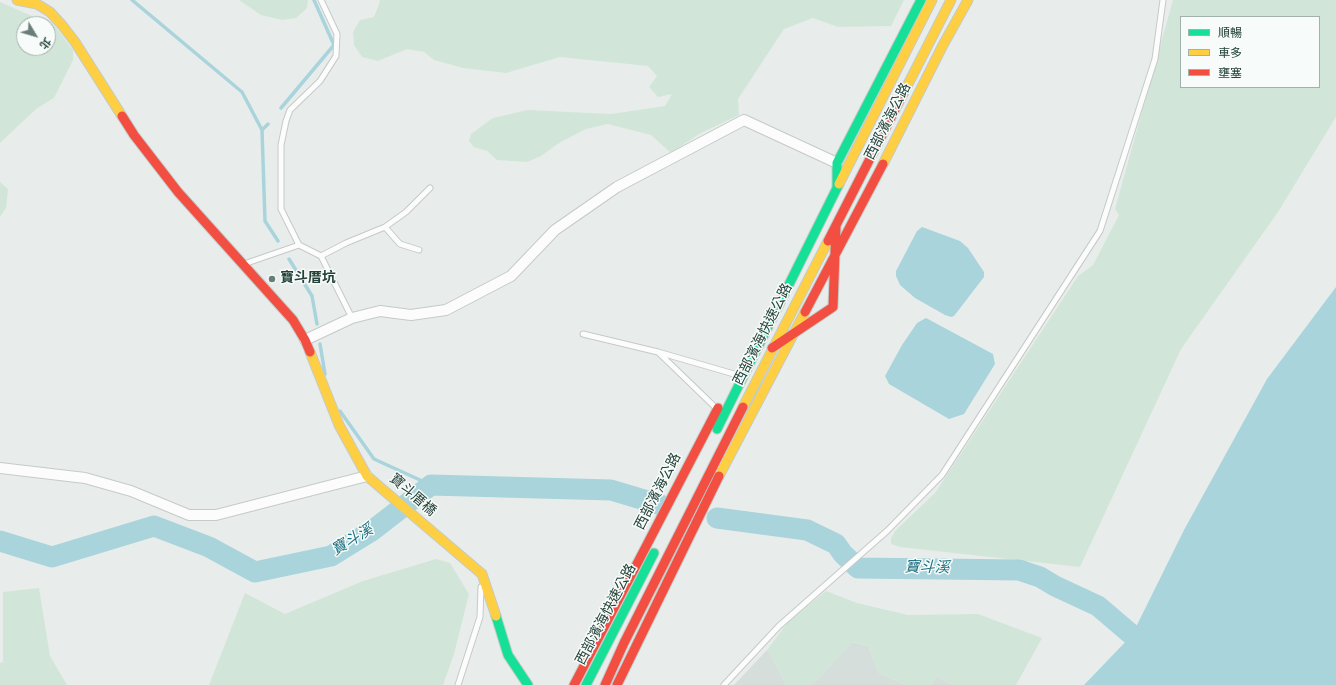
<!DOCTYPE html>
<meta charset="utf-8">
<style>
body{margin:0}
#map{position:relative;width:1336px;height:685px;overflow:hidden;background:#e8edeb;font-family:Overpass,"Noto Sans TC",sans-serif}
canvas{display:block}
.legend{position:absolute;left:1180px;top:16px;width:140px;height:72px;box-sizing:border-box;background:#f7fbf9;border:1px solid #a3b1ad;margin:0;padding:5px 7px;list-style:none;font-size:12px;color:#24423a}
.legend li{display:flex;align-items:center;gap:8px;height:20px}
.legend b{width:20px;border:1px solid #a3b1ad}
.north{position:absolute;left:16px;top:16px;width:40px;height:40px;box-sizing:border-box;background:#f7fbf9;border:1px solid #a3b1ad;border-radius:50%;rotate:128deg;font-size:11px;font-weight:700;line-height:16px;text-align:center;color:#24423a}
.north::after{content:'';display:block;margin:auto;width:14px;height:18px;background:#697e78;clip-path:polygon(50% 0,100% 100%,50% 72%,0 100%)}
</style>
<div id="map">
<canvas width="1336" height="685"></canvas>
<ul class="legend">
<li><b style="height:5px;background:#16e098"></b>順暢</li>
<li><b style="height:5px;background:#ffcf43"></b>車多</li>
<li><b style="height:5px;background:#f24e42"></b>壅塞</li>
</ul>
<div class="north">北</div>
</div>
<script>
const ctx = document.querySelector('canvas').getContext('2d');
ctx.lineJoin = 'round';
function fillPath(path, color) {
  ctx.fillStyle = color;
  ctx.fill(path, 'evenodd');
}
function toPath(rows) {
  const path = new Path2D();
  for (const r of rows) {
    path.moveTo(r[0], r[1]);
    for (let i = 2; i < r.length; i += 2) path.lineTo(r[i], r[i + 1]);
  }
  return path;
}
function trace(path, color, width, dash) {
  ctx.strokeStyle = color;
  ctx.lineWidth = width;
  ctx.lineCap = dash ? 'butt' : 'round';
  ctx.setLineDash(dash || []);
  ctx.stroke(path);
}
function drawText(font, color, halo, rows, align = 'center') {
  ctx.font = font + ' Overpass,"Noto Sans TC",sans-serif';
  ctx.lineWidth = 3;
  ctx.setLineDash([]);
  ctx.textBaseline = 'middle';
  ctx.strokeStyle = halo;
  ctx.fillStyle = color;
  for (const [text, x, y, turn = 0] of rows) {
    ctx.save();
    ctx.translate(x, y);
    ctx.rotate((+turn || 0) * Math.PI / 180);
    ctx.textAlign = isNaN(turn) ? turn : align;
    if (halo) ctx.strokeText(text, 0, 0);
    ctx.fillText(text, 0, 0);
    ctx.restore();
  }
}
const built = toPath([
 [852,642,868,646,879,673,906,685,808,685,817,680],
 [767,650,772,657,786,685,734,685],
 [937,676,951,684,951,685,930,685]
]);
const green = toPath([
 [239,0,308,0,307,8,296,18,282,20,261,15],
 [380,0,904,0,891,26,838,27,813,18,784,29,738,99,739,115,699,134,671,153,651,135,608,124,586,129,559,143,541,156,527,162,497,160,487,151,474,147,469,141,471,134,493,118,528,110,611,114,665,106,672,94,658,97,649,87,657,76,648,66,560,57,506,73,463,68,434,60,424,52,407,49,378,61,362,57,354,45,353,32,360,20,374,17,379,4],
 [1173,0,1336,0,1336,117,1278,212,1181,349,1080,567,900,547,891,544,891,538,895,531,935,493,1078,276,1093,265,1119,215,1115,209],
 [1181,17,1319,17,1319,87,1181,87],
 [0,2,55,26,73,50,73,60,54,98,36,109,0,143],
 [24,24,48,24,48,48,24,48],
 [0,182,8,189,6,208,0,217],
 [436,559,450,563,469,594,454,654,443,685,209,685,245,593,285,614,363,581],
 [39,588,50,656,67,685,0,685,0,663,3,662,3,592],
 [826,591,857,603,908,615,978,614,1042,638,1016,685,951,685,951,684,937,676,930,685,906,685,879,673,868,646,853,642,817,680,808,685,786,685,772,657,767,650,788,622]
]);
const water = toPath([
 [922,227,960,241,968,248,984,272,984,277,954,316,951,317,945,315,915,298,900,285,896,276,896,271,917,231],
 [1336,287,1336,685,1084,685,1132,635,1184,530,1267,379],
 [926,318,993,354,995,364,964,414,949,419,889,384,885,376,902,345,917,323]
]);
const stream = toPath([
 [132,0,242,92,262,130,265,221,278,241],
 [281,108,334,45,314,0],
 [262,130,268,124],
 [289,259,312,296,317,324],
 [320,344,325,374],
 [340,411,374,459,431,485]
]);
const river = toPath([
 [717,518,807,530,836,544,843,554,858,568,1019,570,1040,577,1055,586,1098,606,1132,635],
 [0,541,52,557,154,526,209,547,255,572,331,556,373,530,431,485,611,490,661,505]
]);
const lane = toPath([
 [385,227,406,212,430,188],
 [299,245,281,209,281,145,286,121,290,110,320,81,336,56,337,34,321,0],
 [321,256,346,243,385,227,400,244,419,250],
 [244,264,299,245,321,256,352,318],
 [583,334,658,352,734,374],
 [659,353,716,408],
 [458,685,480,617,481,587],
 [724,685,779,626,887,531,942,475,1100,231,1155,59,1163,0]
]);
const street = toPath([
 [305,340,352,318,380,311,411,315,446,310,511,276,555,230,617,187,744,120,837,163],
 [0,468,85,478,131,491,189,515,216,515,367,476]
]);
const fast = toPath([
 [837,187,837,163,921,0],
 [717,429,839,184],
 [496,616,508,655,528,685],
 [586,685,654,553]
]);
const slow = toPath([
 [17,0,37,4,50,12,62,25,75,42,122,116],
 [903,94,951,0],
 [883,164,943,45,968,0],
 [839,184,932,0],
 [310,352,339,425,367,476,482,574,496,616],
 [743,407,828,241],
 [719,476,805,312]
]);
const jam = toPath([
 [122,116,134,135,178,192,293,320,305,340,310,352],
 [828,241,903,94],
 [805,312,883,164],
 [772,348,833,307,836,226],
 [574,685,718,408],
 [605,685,624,643,743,407],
 [617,685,719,476]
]);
const markers = [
 [272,279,4,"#697e78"]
];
const streetNames = [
 ["西部濱海公路",889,122,-63],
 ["西部濱海快速公路",764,335,-63],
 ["西部濱海公路",659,492,-63],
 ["寶斗厝橋",412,496,41],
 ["西部濱海快速公路",607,615,-62]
];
const poiNames = [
 ["寶斗厝坑",280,279]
];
const waterNames = [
 ["寶斗溪",353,541,-31],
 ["寶斗溪",927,569,1]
];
fillPath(built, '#d6dedb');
fillPath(green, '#d1e6d8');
fillPath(water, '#a9d4db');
trace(stream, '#a9d4db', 3.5);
trace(river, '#a9d4db', 21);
trace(lane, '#c5cac8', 7);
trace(street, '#c5cac8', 12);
trace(fast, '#c3cbc8', 11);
trace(slow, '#c3cbc8', 11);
trace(jam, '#c3cbc8', 11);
trace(lane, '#fcfcfc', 5);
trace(street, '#fcfcfc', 10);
trace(fast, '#16e098', 9);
trace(slow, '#ffcf43', 9);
trace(jam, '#f24e42', 9);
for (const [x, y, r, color] of markers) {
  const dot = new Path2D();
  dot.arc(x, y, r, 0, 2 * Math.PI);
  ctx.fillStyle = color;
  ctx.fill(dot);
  trace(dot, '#f7fbf9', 1.5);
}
drawText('14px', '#24423a', '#f7fbf9', streetNames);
drawText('bold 14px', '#24423a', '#f7fbf9', poiNames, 'left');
drawText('italic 15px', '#1c6f80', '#f7fbf9', waterNames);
</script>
